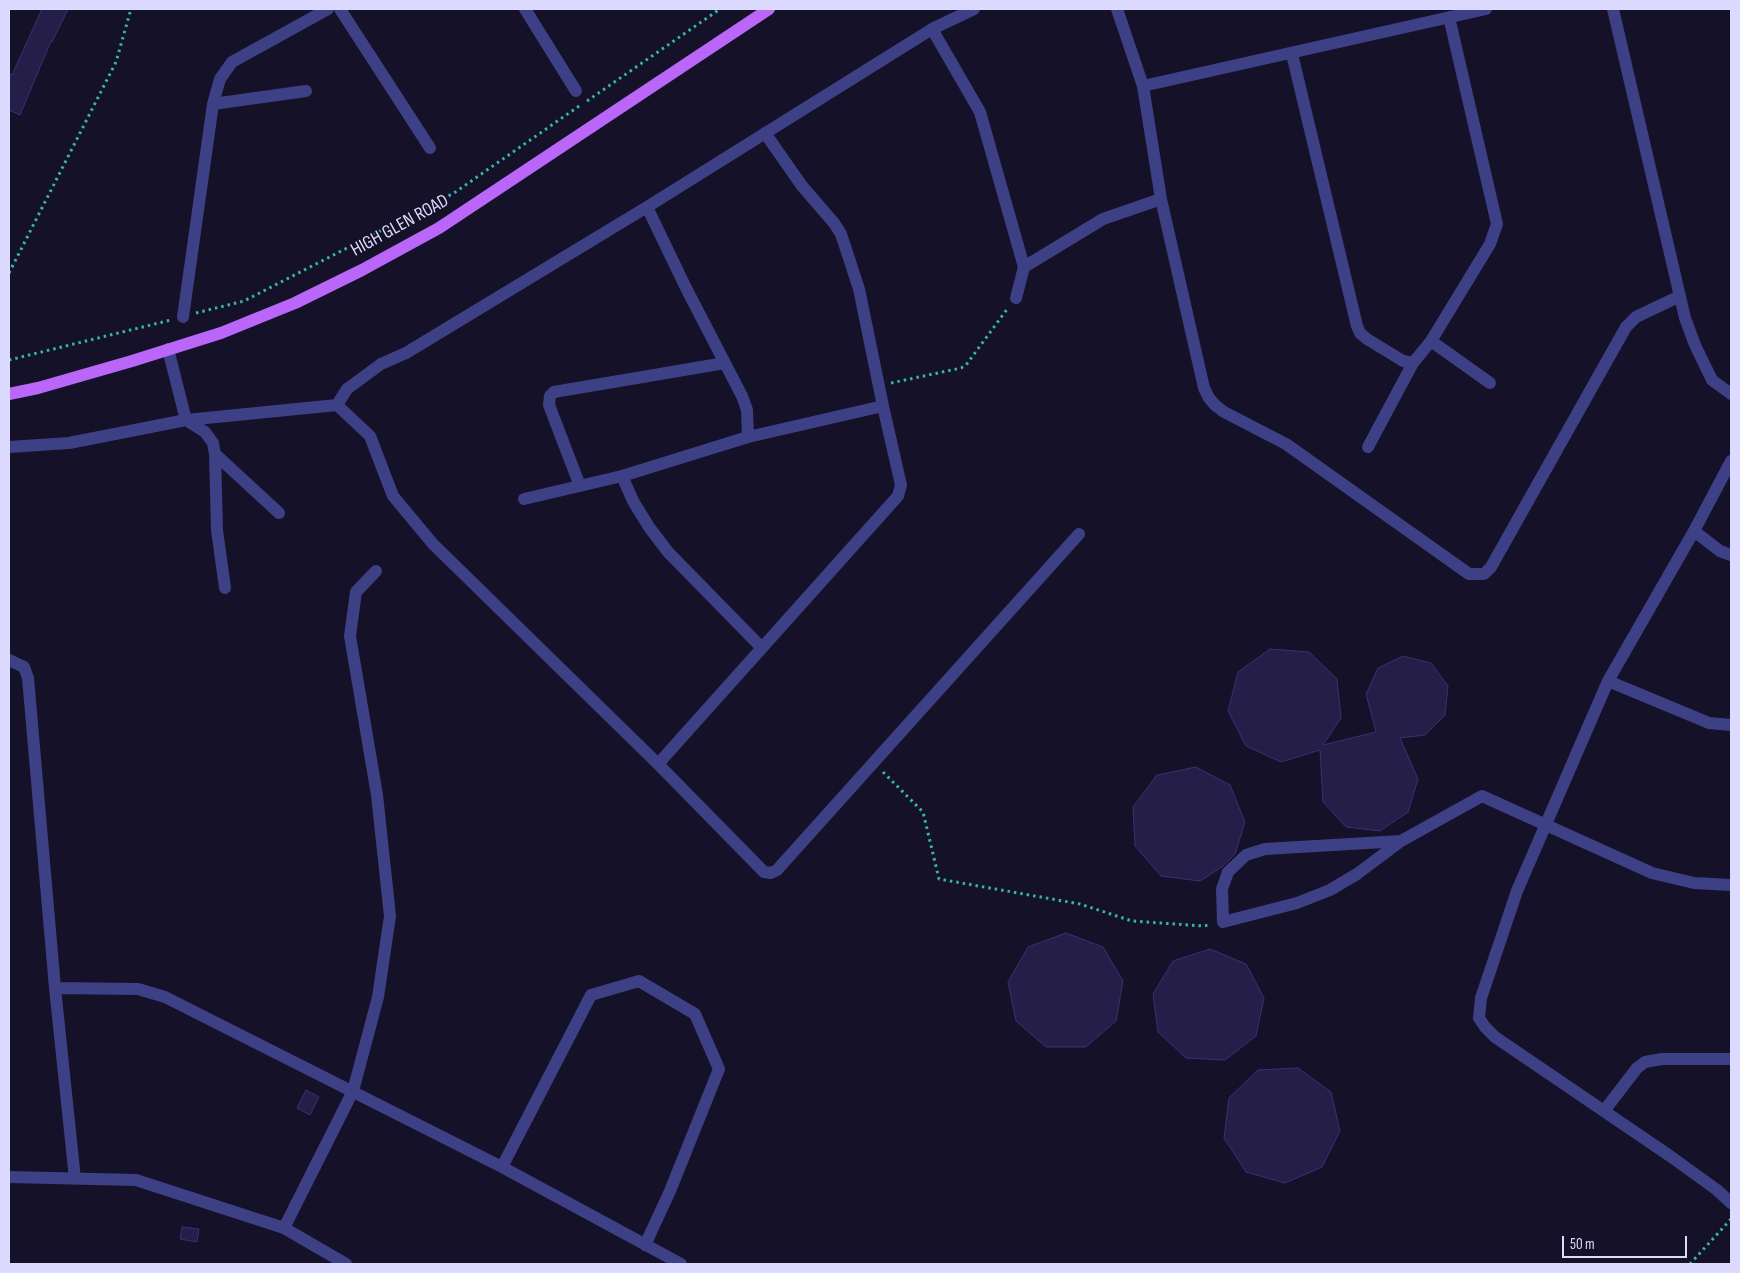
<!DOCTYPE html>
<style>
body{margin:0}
#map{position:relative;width:1740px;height:1273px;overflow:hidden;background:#141129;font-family:"Sofia Sans Condensed",sans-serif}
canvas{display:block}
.frame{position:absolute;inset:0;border:10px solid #dcdafe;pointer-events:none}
.scale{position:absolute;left:1562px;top:1236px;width:125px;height:22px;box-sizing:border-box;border:2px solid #dcdafe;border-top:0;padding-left:6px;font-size:15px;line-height:18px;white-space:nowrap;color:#dcdafe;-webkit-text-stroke:4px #141129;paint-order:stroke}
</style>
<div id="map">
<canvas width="1740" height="1273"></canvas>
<div class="frame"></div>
<div class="scale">50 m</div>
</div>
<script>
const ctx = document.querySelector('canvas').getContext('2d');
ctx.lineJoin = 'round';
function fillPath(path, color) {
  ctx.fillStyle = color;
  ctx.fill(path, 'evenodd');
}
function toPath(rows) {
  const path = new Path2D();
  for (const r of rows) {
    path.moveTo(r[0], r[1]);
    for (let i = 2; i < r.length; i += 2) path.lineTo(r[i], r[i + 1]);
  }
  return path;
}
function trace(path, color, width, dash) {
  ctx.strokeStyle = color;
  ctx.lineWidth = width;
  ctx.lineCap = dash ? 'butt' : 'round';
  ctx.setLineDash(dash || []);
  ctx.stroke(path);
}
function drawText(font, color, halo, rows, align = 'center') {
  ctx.font = font + ' "Sofia Sans Condensed",sans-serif';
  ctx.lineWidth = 4;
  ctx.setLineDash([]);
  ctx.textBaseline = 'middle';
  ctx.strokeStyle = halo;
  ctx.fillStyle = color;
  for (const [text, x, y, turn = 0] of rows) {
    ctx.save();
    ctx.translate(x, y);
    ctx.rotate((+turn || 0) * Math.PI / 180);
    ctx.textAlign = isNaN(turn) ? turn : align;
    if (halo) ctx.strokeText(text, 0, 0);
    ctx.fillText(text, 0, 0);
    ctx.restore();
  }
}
const building = toPath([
 [42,9,68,9,52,42,51,41,20,115,9,110,9,73,12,75,42,9],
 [1270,649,1309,652,1337,679,1341,718,1323,745,1376,732,1366,694,1378,668,1403,656,1431,663,1448,686,1445,715,1425,735,1400,738,1418,779,1408,812,1380,831,1346,827,1323,802,1320,750,1281,762,1246,746,1228,711,1238,672,1270,649],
 [1196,767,1230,785,1245,822,1235,854,1222,867,1200,881,1161,876,1135,846,1133,807,1157,775,1196,767],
 [1066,933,1103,947,1123,981,1116,1021,1086,1047,1046,1047,1016,1021,1008,982,1028,947,1066,933],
 [1210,949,1246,964,1264,998,1256,1036,1225,1060,1186,1058,1158,1032,1153,994,1173,961,1210,949],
 [1298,1068,1331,1092,1340,1131,1322,1167,1285,1183,1246,1172,1224,1138,1229,1098,1258,1070,1298,1068],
 [306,1090,319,1097,310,1115,297,1108,306,1090],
 [182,1227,199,1229,197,1242,180,1239,182,1227]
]);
const path = toPath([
 [587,101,720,9],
 [9,273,116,62,131,9],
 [196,313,244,301,454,193,582,104],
 [9,360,171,320],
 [891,383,961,368,966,365,1008,308],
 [883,772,923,812,939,879,1080,904,1132,921,1203,926,1209,925],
 [1690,1264,1731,1219]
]);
const minor = toPath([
 [340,9,430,148],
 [525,9,576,91],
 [974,9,932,29,647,207,406,353,381,364,347,389,337,405,370,436,393,496,433,544,658,764,764,872,771,873,777,870,1079,534],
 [1117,9,1143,86,1161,199,1204,388,1209,398,1215,405,1224,412,1286,444,1469,574,1484,574,1491,567,1626,327,1636,317,1680,296],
 [1613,9,1685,318,1695,345,1712,380,1731,394],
 [932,29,980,112,1024,267,1016,298],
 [1292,54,1357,326,1360,333,1367,339,1403,361,1413,363,1431,341,1490,244,1497,224,1449,17],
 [1143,86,1486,9],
 [213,104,306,91],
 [765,133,802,186,834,223,841,234,859,289,883,406],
 [647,207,686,288,742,396,747,410,748,437],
 [1024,267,1103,219,1161,199],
 [183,317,213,104,220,79,232,62,328,9],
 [1431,341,1490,383],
 [168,349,186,420,205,432,213,443,215,454,217,530,225,588],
 [9,447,69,443,186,420,337,405],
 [1368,447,1413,363],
 [215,454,279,513],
 [1731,461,1694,531,1608,681,1517,891,1481,998,1479,1018,1485,1027,1495,1037,1670,1156,1717,1190,1731,1203],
 [622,476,633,501,649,527,668,552,762,648],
 [580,486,549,405,550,396,554,392,725,363],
 [524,499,622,476,748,437,883,406,901,485,898,496,658,764],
 [1694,531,1720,551,1731,555],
 [9,660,24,667,28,678,55,988,75,1179],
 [1608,681,1709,723,1731,725],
 [1401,841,1357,874,1330,890,1297,903,1223,922,1222,889,1228,872,1246,855,1265,849,1401,841,1482,796,1652,873,1694,883,1731,885],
 [55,988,138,989,165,997,502,1167,681,1264],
 [1604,1111,1637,1068,1645,1062,1662,1059,1731,1059],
 [502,1167,591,995,639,981,695,1014,719,1069,670,1191,645,1245],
 [9,1177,136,1180,284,1228,346,1264],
 [284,1228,353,1091,378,997,390,916,377,795,350,636,356,592,376,571]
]);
const major = toPath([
 [9,394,38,388,132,361,221,333,295,303,362,270,439,228,769,9]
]);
const streetNames = [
 ["HIGH GLEN ROAD",400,226,-29]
];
fillPath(building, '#241e49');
trace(building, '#3a3174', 1);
trace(path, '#35b7a8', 3, [2.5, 4]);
trace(minor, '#3e4086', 12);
trace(major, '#ba66f9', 12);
drawText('19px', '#dcdafe', '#141129', streetNames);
</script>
